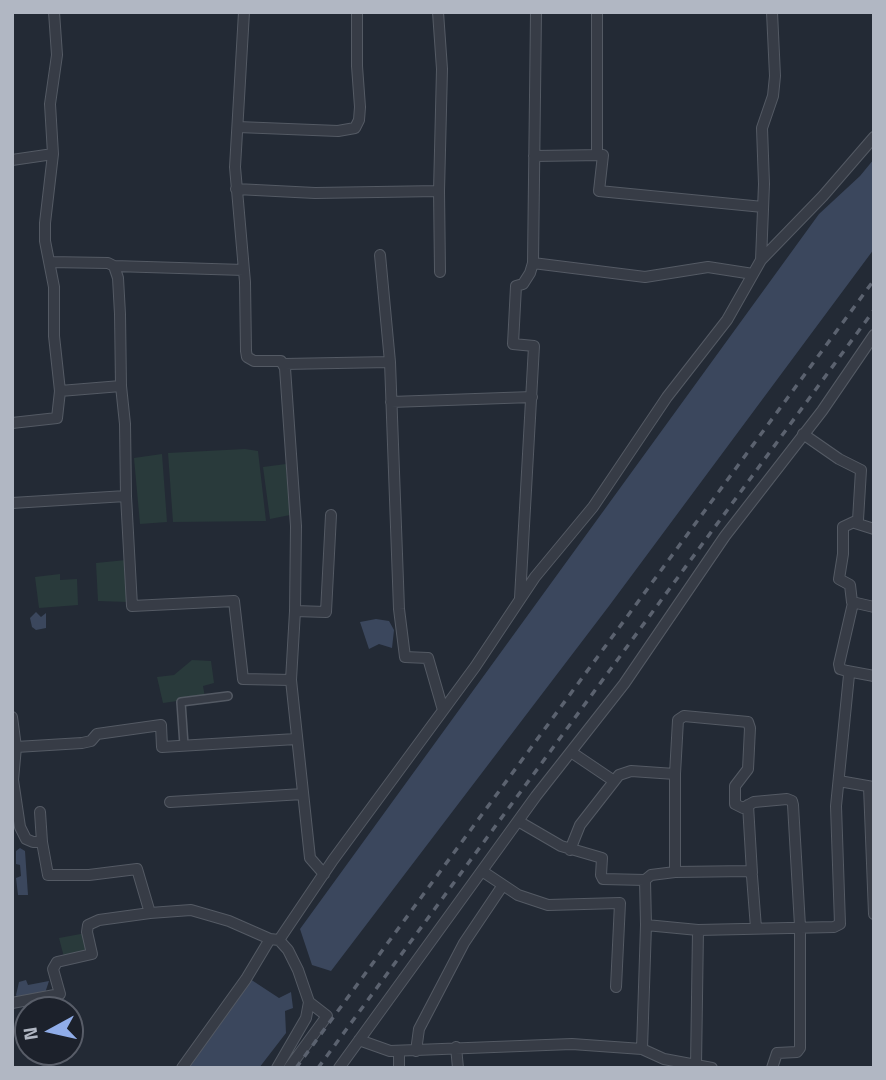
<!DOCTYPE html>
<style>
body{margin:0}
#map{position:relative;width:886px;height:1080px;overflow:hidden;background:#232a35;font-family:"Titillium Web",sans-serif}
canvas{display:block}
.frame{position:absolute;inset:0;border:14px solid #b1b7c3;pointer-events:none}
.north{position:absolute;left:14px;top:996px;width:70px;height:70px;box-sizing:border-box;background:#1c212b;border:2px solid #585d68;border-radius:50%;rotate:262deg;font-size:19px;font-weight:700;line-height:28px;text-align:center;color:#b1b7c3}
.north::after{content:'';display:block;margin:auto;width:24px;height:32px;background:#90ade9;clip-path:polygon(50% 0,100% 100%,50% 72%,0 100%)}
</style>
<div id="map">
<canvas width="886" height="1080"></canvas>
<div class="frame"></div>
<div class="north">N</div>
</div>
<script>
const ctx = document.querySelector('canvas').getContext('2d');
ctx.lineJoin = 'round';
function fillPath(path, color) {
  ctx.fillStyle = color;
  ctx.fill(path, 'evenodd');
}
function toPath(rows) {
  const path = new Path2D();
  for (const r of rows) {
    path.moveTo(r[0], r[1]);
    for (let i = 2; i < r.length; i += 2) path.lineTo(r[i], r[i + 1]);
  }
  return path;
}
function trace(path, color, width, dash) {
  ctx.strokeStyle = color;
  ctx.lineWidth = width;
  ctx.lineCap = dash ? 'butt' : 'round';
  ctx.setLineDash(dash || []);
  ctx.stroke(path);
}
const green = toPath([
 [245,449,258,451,266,521,173,522,168,453],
 [162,454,167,522,140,524,134,458],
 [286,464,290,515,270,519,263,467],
 [126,560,129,602,98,601,96,563],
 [60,574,60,580,77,579,78,605,39,608,35,577],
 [192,660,211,661,214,683,203,686,205,697,163,703,157,677,174,675],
 [86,933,91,953,65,961,59,938]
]);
const water = toPath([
 [874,159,874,249,609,606,331,971,312,965,300,929,819,214,860,176],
 [36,612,41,617,46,613,46,628,36,630,32,627,30,618],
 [376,619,389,621,394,630,392,648,379,644,369,649,360,622],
 [20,848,25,851,28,895,18,895,16,878,21,876,20,865,16,864,16,851],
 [250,979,279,998,291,992,293,1008,285,1011,286,1033,259,1068,189,1068],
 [26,980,28,985,49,981,44,996,19,1000,16,995,19,982]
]);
const pedestrian = toPath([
 [184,745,181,702,228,696]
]);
const minor = toPath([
 [54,12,57,55,50,104,53,154,45,223,45,241,54,287,54,336,60,391],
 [244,12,235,167,245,282,246,351,247,357,254,361,281,361,285,368,296,526,295,611,291,680,310,858,324,874],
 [438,12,442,69,439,191,440,272],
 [238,127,338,131,355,128,359,120,360,107,357,66,357,12],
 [597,155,597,12],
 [534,156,603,155,599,191,763,207],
 [12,160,53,154],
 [236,189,315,193,439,191],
 [380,255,390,362,399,609,405,657,428,658,443,710],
 [761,260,823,196,874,137],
 [49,262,108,263,114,266,118,278,120,314,121,386],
 [533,263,536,12],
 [114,266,244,270],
 [284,364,390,362],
 [391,402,532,397],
 [12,423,57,418,60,391,121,386,125,424,126,496],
 [803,434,839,459,861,470,858,520,843,527,843,554,839,579,850,585,852,602,874,607],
 [12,503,126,496,132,606,234,601,243,679,291,680],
 [855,523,874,529],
 [520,598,534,346,513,344,516,286,523,284,530,273,533,263,645,277,708,267,753,274],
 [295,611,326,612,331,515],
 [847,671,874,676],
 [12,717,16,747,13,780,20,827,26,839,33,842,42,842],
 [16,747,82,743,91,741,97,734,161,725,162,747,296,739],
 [571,752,614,781],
 [839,781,873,787],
 [869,787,874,914],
 [170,802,303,794],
 [748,805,752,873],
 [40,812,42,842,48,875,89,875,137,869,150,913,191,910,229,921,270,939,279,940],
 [518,821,561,846,602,858,601,875,603,879,645,880,646,925,642,1049],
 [570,850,580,825,619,775,631,771,675,774],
 [482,871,518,895,548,905,620,903,616,987],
 [675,872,675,774,678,720,684,716,748,722,750,728,748,769,735,786,735,804,743,808,754,802,787,799,792,801,793,805,800,926,800,1048,797,1052,777,1053,772,1068],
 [645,880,651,875,675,872,749,871,752,876,756,928],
 [646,925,698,930,834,927,840,924,836,806,849,675,847,671,840,669,839,664,853,603],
 [12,1003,60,994,53,969,57,962,92,954,87,932,88,925,99,920,150,913],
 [359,1040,390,1051,572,1044,642,1049,664,1059,712,1068],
 [456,1047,458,1068],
 [399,1051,399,1068],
 [416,1051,419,1029,464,943,503,885],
 [696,1066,698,930],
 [182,1068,246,979,270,939],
 [277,1068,306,1018,309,1002],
 [289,1068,327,1016,309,1002,298,970,288,950,279,940,333,860,475,667,535,577,593,507,667,397,727,320,761,260,764,184,762,128,773,96,775,76,772,12],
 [339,1068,536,796,624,684,725,536,822,411,874,335]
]);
const rail = toPath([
 [296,1068,874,280],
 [318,1068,874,310]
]);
fillPath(green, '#293a3b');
fillPath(water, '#3b475d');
trace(pedestrian, '#545a64', 10);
trace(minor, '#545a64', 12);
trace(pedestrian, '#373c46', 7);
trace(minor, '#373c46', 10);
trace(rail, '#5b626f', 3.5, [7, 7]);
</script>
